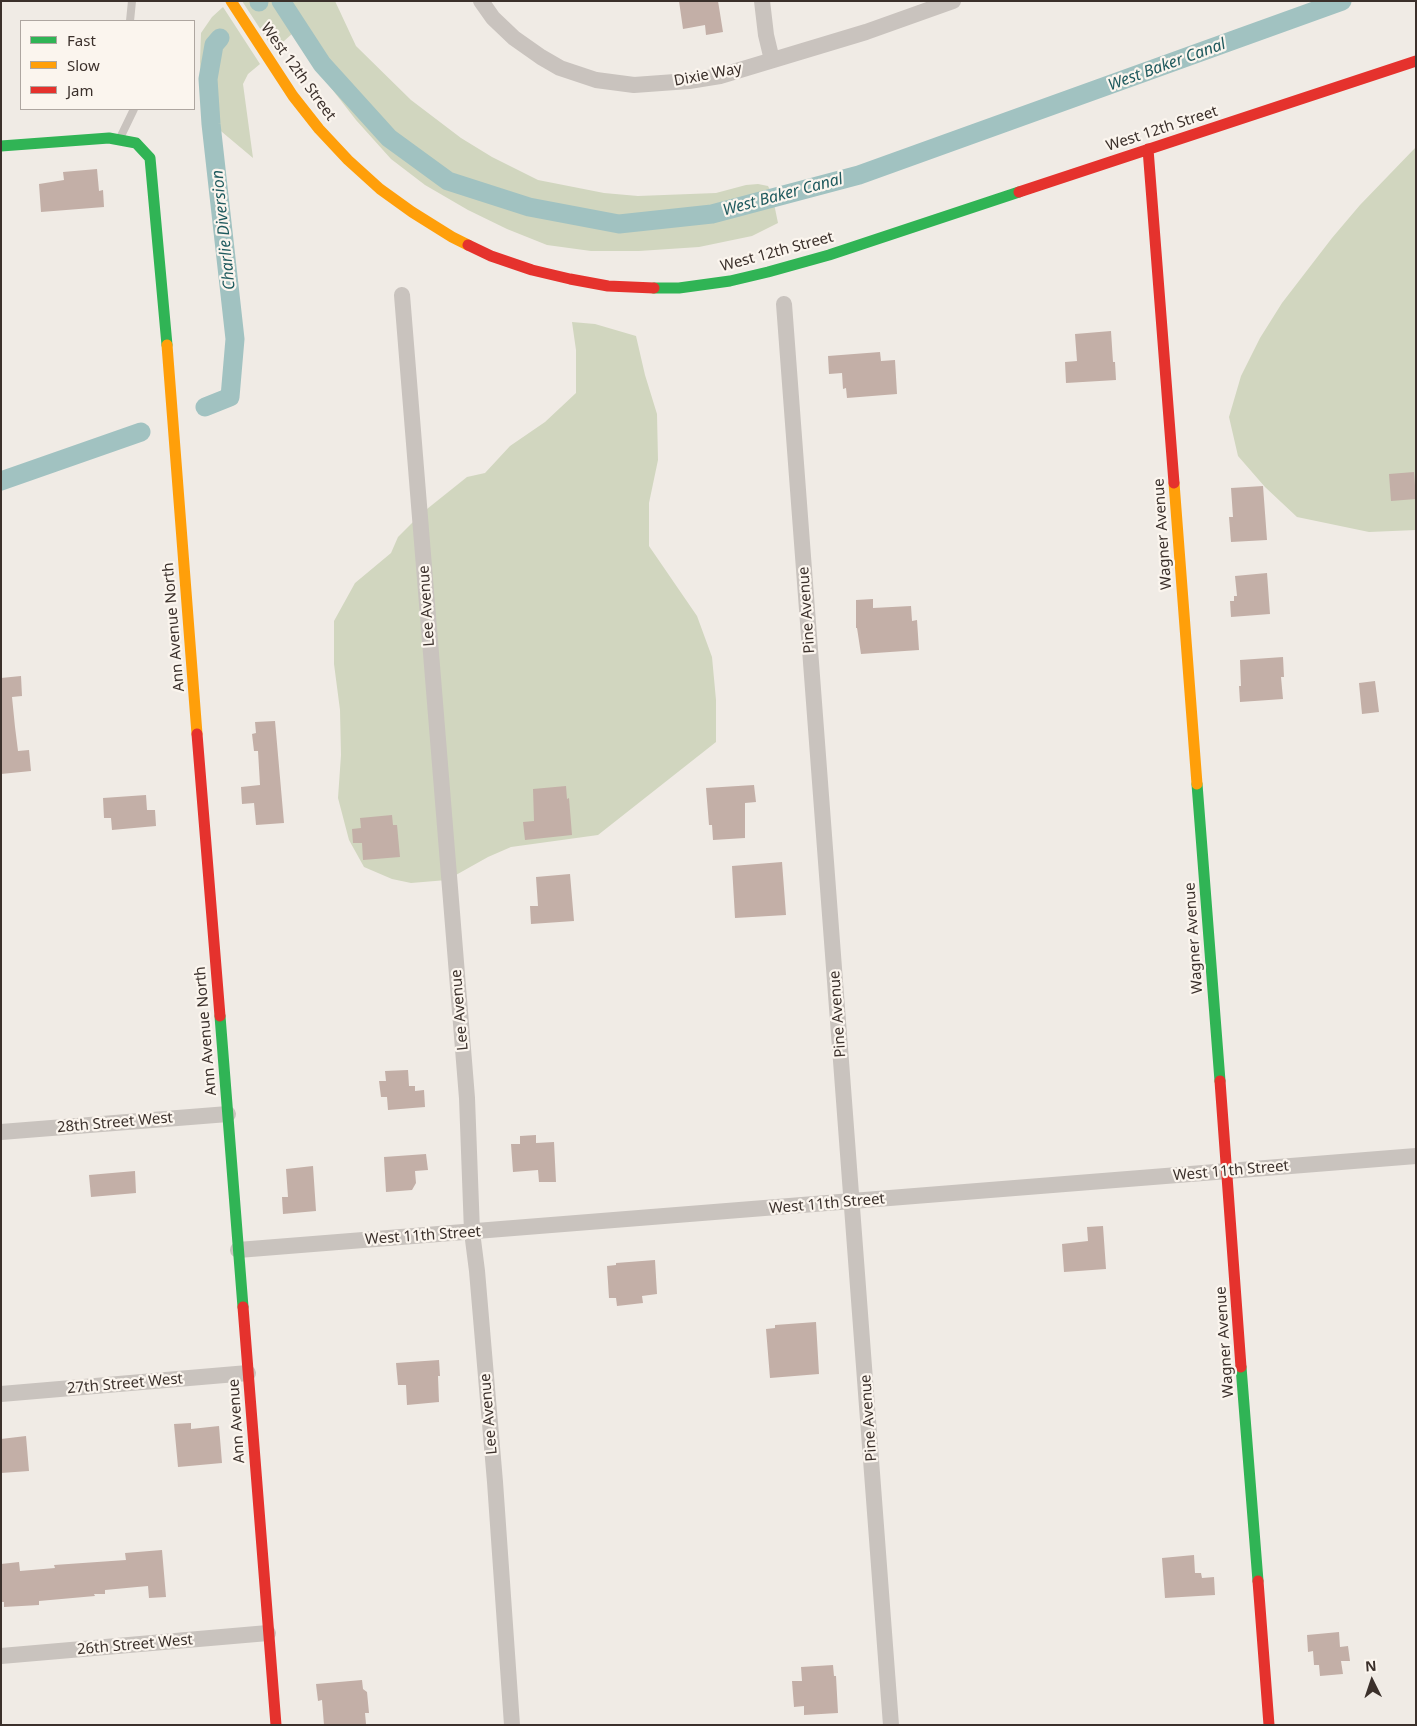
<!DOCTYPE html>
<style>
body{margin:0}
#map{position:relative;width:1417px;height:1726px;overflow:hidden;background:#f0ebe5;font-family:"Noto Sans",sans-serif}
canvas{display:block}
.frame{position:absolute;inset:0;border:2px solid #3b302b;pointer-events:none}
.legend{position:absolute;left:20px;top:20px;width:175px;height:90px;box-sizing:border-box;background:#fbf5ee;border:1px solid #aea6a0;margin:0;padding:6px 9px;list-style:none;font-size:15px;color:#3b302b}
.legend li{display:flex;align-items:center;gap:10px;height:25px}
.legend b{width:25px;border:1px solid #aea6a0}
.north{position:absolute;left:1347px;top:1656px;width:50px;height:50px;-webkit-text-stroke:4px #fbf5ee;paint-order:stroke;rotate:356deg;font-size:14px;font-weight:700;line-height:20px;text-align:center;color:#3b302b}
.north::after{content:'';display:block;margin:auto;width:18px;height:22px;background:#3b302b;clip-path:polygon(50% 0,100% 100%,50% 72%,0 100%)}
</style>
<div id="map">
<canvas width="1417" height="1726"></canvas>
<div class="frame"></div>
<ul class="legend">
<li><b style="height:6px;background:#30b455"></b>Fast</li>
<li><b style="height:6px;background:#ff9f0a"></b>Slow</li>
<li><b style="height:6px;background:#e5322d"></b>Jam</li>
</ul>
<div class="north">N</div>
</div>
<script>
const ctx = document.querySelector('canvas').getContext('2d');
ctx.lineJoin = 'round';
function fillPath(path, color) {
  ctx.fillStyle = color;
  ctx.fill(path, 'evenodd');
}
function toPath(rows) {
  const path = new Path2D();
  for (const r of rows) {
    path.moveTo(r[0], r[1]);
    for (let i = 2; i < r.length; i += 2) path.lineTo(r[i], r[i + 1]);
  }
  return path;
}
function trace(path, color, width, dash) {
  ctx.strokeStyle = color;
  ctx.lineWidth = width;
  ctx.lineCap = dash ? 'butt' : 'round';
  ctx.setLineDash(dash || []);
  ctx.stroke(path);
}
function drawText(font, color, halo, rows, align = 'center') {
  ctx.font = font + ' "Noto Sans",sans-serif';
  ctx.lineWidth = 4.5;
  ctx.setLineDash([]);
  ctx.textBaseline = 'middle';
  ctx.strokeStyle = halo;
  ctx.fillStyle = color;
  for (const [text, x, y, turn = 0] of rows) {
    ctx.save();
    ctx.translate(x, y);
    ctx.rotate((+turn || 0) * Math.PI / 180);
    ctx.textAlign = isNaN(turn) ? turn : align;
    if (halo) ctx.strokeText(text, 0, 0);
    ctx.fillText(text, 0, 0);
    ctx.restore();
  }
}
const green = toPath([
 [242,1,335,1,356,46,411,100,461,138,492,157,538,180,604,193,638,196,716,193,746,185,758,184,768,186,772,194,778,223,752,236,699,247,639,251,591,251,547,245,507,229,468,210,425,185,391,159,356,120,328,84,303,38,293,33,274,50],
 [223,7,260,64,248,74,243,84,253,158,203,116,200,62,201,33,212,17],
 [1416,147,1416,530,1369,532,1297,517,1265,487,1238,456,1229,417,1241,376,1260,338,1282,303,1332,238,1360,205],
 [572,322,595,324,636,336,645,375,657,414,658,460,649,503,649,546,697,616,712,657,716,700,716,742,598,835,511,847,488,857,447,880,411,883,392,879,364,867,349,840,338,798,341,755,340,710,334,664,334,621,355,583,391,553,398,537,422,513,467,477,485,473,510,446,545,422,576,393,576,350]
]);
const canal = toPath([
 [281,1,322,64,389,138,448,181,529,207,619,224,712,214,859,175,1342,1],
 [259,2,259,1],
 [205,407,230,397,235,339,211,124,208,79,214,45,220,38],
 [1,481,141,432]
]);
const building = toPath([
 [679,1,718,1,723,32,706,35,705,25,683,29],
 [97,169,99,191,103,190,104,207,41,212,39,184,64,180,63,172],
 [1111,331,1113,362,1115,362,1116,380,1066,383,1065,362,1077,361,1075,334],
 [880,352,881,361,895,360,897,394,847,398,846,388,843,389,842,373,829,374,828,356],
 [1414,472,1416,499,1391,501,1389,474],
 [1263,486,1267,540,1231,542,1229,517,1233,517,1231,488],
 [1267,573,1270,614,1231,617,1230,601,1234,601,1234,596,1237,596,1235,576],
 [873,599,873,608,911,606,912,621,917,620,919,650,861,654,857,628,856,628,856,600],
 [1283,657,1284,677,1281,677,1283,699,1240,702,1239,686,1241,686,1240,660],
 [21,676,22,696,12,697,15,727,18,751,29,750,31,771,1,774,1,678],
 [1375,681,1379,712,1362,714,1359,683],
 [275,721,284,823,256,825,254,803,242,804,241,787,260,785,258,751,254,751,252,734,256,733,255,722],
 [754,785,756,802,745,803,745,838,713,840,712,825,709,825,706,788],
 [566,786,567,799,569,798,572,835,525,840,523,822,534,821,533,789],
 [146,795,147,810,155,810,156,826,112,830,111,818,104,818,103,798],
 [392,815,393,825,397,825,400,857,363,860,362,843,353,843,352,829,361,828,360,818],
 [782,862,786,915,735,918,732,866],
 [570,874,574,921,531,924,530,906,538,906,536,877],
 [408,1070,409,1086,415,1086,415,1091,424,1090,425,1107,388,1110,387,1097,381,1097,379,1081,386,1081,385,1071],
 [536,1135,536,1143,554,1142,556,1182,539,1182,538,1170,513,1172,511,1144,520,1144,520,1136],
 [426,1154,428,1170,415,1171,416,1183,412,1190,386,1192,384,1157],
 [313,1166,316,1211,283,1214,282,1197,288,1197,286,1169],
 [135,1171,136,1193,91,1197,89,1175],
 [1103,1226,1106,1269,1064,1272,1062,1244,1088,1241,1087,1227],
 [655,1260,657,1294,642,1296,643,1303,617,1306,616,1298,609,1298,607,1266,616,1265,616,1263],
 [816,1322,819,1374,770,1378,766,1329,775,1328,775,1325],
 [439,1360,440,1376,438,1376,439,1402,407,1405,406,1385,398,1385,396,1363],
 [191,1423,191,1429,219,1426,222,1463,178,1467,174,1424],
 [26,1436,29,1471,1,1473,1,1439],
 [162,1550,166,1597,149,1598,148,1586,105,1590,105,1594,94,1594,95,1596,39,1601,39,1605,4,1607,4,1602,1,1602,1,1564,19,1562,20,1571,55,1568,54,1565,126,1560,125,1553],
 [1194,1555,1195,1573,1201,1573,1202,1578,1214,1577,1215,1595,1165,1598,1162,1558],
 [1339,1632,1340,1647,1348,1646,1350,1661,1341,1661,1343,1674,1320,1676,1319,1665,1314,1665,1313,1651,1308,1652,1307,1635],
 [833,1665,834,1676,836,1676,838,1713,804,1715,804,1706,794,1707,792,1681,802,1681,801,1667],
 [362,1680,363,1689,367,1692,369,1713,365,1713,366,1724,324,1725,322,1700,318,1701,316,1684]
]);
const lane = toPath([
 [130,21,132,1],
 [120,138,134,109]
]);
const street = toPath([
 [481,1,493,18,514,38,541,57,560,68,596,80,634,85,689,81,720,76,866,32,953,1],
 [762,1,766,35,772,60],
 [402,295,467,1098,472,1232,477,1271,495,1482,512,1725],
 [784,304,891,1725],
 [1,1132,228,1114],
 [238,1250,1416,1156],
 [1,1394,248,1373],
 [1,1656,268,1633]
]);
const fast = toPath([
 [1,146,109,138,136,143,150,158,167,345],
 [654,288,679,288,730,281,768,272,829,255,1019,192],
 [1197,784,1220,1081],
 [220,1016,243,1307],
 [1241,1367,1258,1581]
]);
const slow = toPath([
 [231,1,293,96,319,129,348,160,380,189,412,212,452,237,468,245],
 [167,345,197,734],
 [1174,483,1197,784]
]);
const jam = toPath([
 [1148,149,1174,483],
 [1019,192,1416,61],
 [468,245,491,256,532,270,570,279,608,286,654,288],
 [197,734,220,1016],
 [1220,1081,1241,1367],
 [243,1307,276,1725],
 [1258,1581,1269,1725]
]);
const streetNames = [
 ["West 12th Street",298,72,54],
 ["Dixie Way",708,75,-11],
 ["West 12th Street",1162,129,-18],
 ["West 12th Street",777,252,-15],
 ["Wagner Avenue",1163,534,-94],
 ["Lee Avenue",427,606,-94],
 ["Pine Avenue",807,610,-94],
 ["Ann Avenue North",174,627,-95],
 ["Wagner Avenue",1194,938,-94],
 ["Lee Avenue",460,1010,-95],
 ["Pine Avenue",838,1014,-94],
 ["Ann Avenue North",206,1031,-95],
 ["28th Street West",115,1123,-5],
 ["West 11th Street",1231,1171,-5],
 ["West 11th Street",827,1204,-5],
 ["West 11th Street",423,1236,-4],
 ["Wagner Avenue",1225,1342,-94],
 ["27th Street West",125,1384,-5],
 ["Lee Avenue",489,1414,-95],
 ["Pine Avenue",869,1418,-94],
 ["Ann Avenue",237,1421,-94],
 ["26th Street West",135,1645,-5]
];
const waterNames = [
 ["West Baker Canal",1167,65,-20],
 ["West Baker Canal",783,195,-15],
 ["Charlie Diversion",224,230,-96]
];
fillPath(green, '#d1d6bf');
trace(canal, '#a1c2c1', 19);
fillPath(building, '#c3afa7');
trace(lane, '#c9c3be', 8);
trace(street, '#c9c3be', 16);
trace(fast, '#30b455', 11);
trace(slow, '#ff9f0a', 11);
trace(jam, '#e5322d', 11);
drawText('15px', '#3b302b', '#fbf5ee', streetNames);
drawText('italic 16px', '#1f5a5e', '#fbf5ee', waterNames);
</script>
